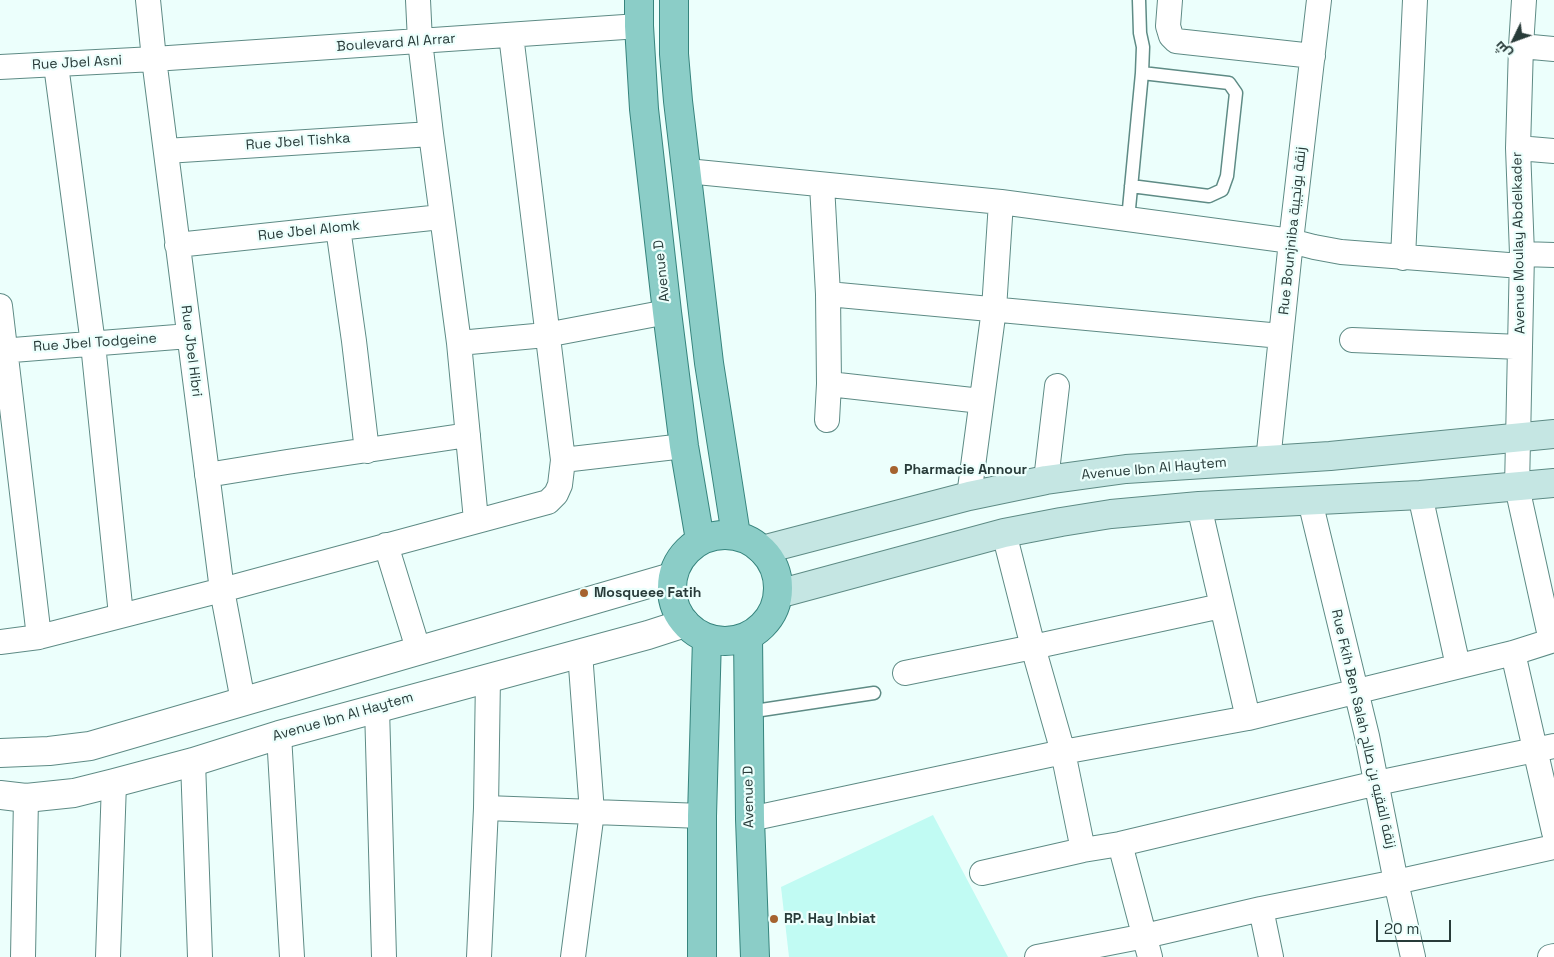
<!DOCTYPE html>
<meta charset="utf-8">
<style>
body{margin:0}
#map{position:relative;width:1554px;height:957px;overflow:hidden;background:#ecfffc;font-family:"Space Grotesk",Cairo,sans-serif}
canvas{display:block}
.north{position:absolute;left:1489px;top:15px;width:50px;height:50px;-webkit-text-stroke:4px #ecfffc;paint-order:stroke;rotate:228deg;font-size:14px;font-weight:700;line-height:20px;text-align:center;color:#283b39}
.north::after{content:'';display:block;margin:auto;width:18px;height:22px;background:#283b39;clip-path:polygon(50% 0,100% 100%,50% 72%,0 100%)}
.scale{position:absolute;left:1376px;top:920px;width:75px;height:22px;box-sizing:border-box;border:2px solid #283b39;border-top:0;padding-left:6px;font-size:15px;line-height:18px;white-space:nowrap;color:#283b39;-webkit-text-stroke:4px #ecfffc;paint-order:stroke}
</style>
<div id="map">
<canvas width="1554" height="957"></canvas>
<div class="north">ش</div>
<div class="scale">20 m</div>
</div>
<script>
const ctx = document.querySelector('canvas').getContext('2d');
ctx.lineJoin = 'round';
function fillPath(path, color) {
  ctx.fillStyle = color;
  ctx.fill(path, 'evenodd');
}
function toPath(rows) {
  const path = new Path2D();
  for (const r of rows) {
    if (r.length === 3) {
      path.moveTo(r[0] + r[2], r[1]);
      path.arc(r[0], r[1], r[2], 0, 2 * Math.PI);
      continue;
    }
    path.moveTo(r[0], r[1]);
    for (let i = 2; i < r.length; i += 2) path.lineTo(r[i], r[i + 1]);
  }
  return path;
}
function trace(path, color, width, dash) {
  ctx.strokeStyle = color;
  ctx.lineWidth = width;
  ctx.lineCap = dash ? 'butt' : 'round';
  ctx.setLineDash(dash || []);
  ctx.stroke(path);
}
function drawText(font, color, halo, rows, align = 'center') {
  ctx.font = font + ' "Space Grotesk",Cairo,sans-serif';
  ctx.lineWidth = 4.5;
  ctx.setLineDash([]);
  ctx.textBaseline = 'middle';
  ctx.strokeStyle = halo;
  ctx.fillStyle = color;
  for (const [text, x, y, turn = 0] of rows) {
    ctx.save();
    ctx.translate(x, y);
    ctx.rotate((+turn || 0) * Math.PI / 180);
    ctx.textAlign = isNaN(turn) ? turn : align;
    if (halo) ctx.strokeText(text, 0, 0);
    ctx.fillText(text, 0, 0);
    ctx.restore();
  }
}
const built = toPath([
 [933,815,1008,957,789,957,781,887]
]);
const service = toPath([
 [1131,186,1209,196,1222,190,1227,176,1236,93,1229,83,1142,73],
 [1128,219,1142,73,1143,47,1140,33,1139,0],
 [748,712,874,693]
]);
const minor = toPath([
 [148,0,154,59,222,590,243,701],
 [418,0,420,41,431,134,459,343,476,520],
 [1170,0,1168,26,1171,36,1176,41,1313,56],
 [1524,0,1521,46,1518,148,1522,254,1517,487,1551,641],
 [1521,46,1554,49],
 [56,65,93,344,121,615],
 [0,67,154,59,639,26],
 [1518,148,1554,151],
 [166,151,431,134],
 [687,171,1001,202,1291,241,1314,247,1341,252,1521,266],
 [822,185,828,294,829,384,827,420],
 [338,228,354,341,367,451],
 [177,245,441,217],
 [1522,254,1554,255],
 [1403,258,1415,0],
 [828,294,1281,336],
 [0,306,39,637],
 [1352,340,1520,347],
 [459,343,546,335,667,312],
 [0,351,189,336],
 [829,384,981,401],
 [563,460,684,446],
 [1268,461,1291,241,1319,0],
 [207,475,287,462,468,435],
 [1046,480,1057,386],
 [1420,495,1458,666],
 [969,496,994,309,1001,202],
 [1310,501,1367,736,1396,882,1413,957],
 [1199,506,1248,718],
 [1004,533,1033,647,1063,752,1083,850],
 [386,545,419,652],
 [0,642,39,637,222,590,548,502,556,494,560,485,563,460,511,35],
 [1513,653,1554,832],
 [905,673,1033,647,1221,606],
 [377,708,384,957],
 [279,735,292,957],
 [193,762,200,957],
 [486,808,702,816],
 [750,819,1063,752,1248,718,1513,653,1554,640],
 [1120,844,1150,957],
 [982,873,1083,850,1120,844,1377,783,1554,746],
 [1261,909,1271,957],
 [23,957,26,798],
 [108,957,114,783],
 [479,957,486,808,488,677],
 [573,957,592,812,580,653],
 [1037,957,1145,936,1261,909,1396,882,1554,847],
 [1550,957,1554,956]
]);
const tertiary = toPath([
 [0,753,49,751,90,746,672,577],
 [0,795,26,798,74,793,114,783,193,762,279,735,648,635,685,623]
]);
const secondary = toPath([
 [762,550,969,496,1046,480,1126,469,1330,456,1554,434],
 [778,594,1004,533,1061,522,1111,514,1199,506,1420,495,1554,483]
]);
const primary = toPath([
 [639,0,639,26,644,109,667,312,684,446,700,540],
 [674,0,674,54,678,101,709,363,736,535],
 [725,588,53],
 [748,636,750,819,755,957],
 [702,957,702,816,707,638]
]);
const markers = [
 [894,470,5,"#a5632f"],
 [584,593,5,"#a5632f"],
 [774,919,5,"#a5632f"]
];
const streetNames = [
 ["Boulevard Al Arrar",396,43,-4],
 ["Rue Jbel Asni",77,63,-3],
 ["Rue Jbel Tishka",298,142,-4],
 ["Rue Jbel Alomk",309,231,-6],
 ["Rue Bounjniba زنقة بونجيبة",1293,231,-84],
 ["Avenue Moulay Abdelkader",1519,243,-91],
 ["Avenue D",662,271,-96],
 ["Rue Jbel Todgeine",95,343,-4],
 ["Rue Jbel Hibri",191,351,83],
 ["Avenue Ibn Al Haytem",1154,469,-5],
 ["Avenue Ibn Al Haytem",343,717,-16],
 ["Rue Fkih Ben Salah زنقة الفقيه بن صالح",1363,729,77],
 ["Avenue D",749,797,-91]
];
const poiNames = [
 ["Pharmacie Annour",904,470],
 ["Mosqueee Fatih",594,593],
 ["RP. Hay Inbiat",784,919]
];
fillPath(built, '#c1fbf3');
trace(service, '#5e8b85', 15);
trace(minor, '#5e8b85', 26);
trace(tertiary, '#5e8b85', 30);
trace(secondary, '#5e8b85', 30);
trace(primary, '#36847d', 30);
trace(service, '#fff', 12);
trace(minor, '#fff', 24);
trace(tertiary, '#fff', 28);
trace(secondary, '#c5e6e3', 28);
trace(primary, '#8bcdc7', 28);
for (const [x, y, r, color] of markers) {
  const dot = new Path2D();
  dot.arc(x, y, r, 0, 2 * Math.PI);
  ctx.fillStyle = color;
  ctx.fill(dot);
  trace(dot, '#ecfffc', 2);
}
drawText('14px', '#283b39', '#ecfffc', streetNames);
drawText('bold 14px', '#283b39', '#ecfffc', poiNames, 'left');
</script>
